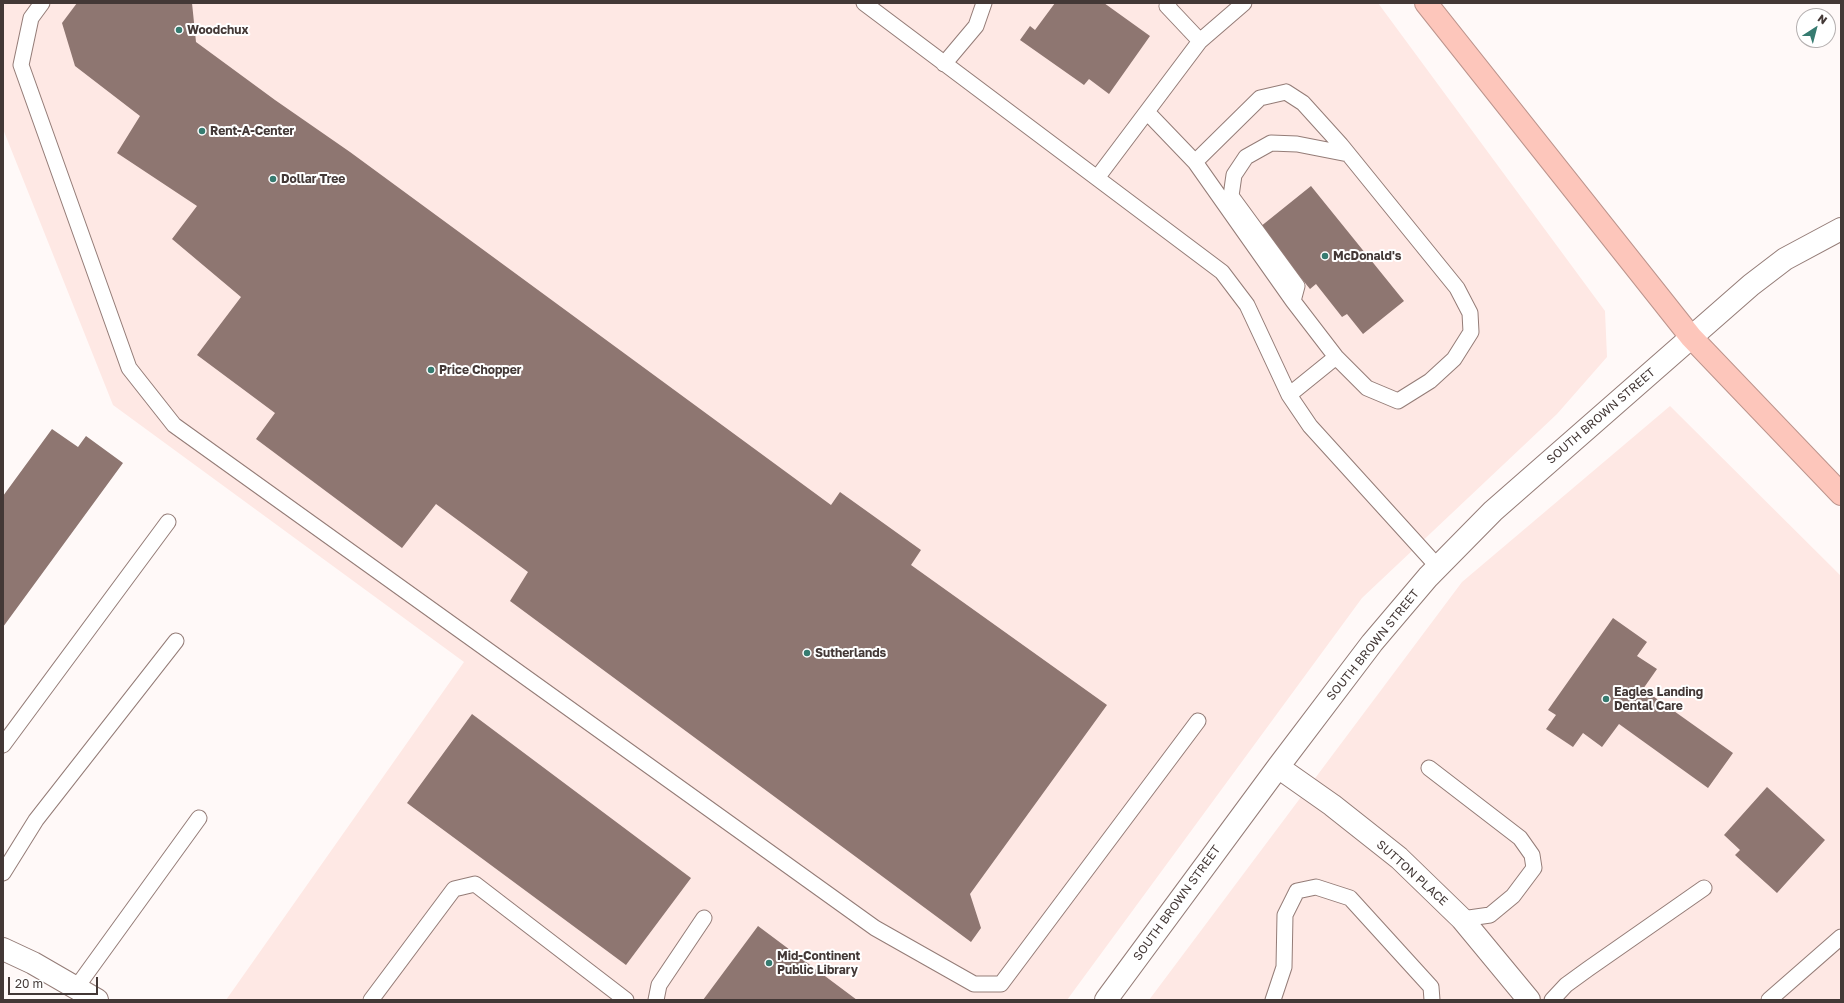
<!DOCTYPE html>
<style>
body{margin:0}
#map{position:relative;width:1844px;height:1003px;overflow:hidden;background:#fff9f8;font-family:"Golos Text",sans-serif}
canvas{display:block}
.frame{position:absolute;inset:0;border:4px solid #433836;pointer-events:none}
.north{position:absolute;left:1796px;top:8px;width:40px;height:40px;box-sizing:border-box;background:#fff;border:1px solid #b4afaf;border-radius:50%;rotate:36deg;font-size:11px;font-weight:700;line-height:16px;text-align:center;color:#433836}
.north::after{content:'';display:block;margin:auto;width:14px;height:18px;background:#367b70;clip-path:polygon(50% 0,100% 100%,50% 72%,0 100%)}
.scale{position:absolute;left:8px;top:977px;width:90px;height:18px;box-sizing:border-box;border:2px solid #433836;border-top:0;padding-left:5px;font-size:12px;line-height:14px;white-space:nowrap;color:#433836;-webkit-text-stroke:3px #fff;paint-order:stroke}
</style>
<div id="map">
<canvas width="1844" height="1003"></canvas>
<div class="frame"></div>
<div class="north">N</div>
<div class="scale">20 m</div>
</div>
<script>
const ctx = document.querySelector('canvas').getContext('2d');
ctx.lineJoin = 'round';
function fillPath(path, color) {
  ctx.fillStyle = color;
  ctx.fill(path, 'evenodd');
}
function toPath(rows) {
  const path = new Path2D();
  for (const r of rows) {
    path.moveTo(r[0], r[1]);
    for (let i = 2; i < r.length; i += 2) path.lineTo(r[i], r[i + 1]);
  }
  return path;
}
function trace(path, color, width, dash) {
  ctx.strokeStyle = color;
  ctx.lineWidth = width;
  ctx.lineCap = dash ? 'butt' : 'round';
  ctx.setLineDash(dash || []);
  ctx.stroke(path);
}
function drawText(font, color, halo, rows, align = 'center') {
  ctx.font = font + ' "Golos Text",sans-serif';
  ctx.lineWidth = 4;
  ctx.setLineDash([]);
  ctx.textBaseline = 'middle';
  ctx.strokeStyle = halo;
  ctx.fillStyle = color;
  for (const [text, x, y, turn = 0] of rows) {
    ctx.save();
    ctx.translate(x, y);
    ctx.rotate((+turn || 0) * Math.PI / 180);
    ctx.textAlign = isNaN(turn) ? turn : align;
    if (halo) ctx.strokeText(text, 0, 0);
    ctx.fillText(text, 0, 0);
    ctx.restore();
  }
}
const built = toPath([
 [3,3,1378,3,1605,311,1607,357,1557,414,1362,598,1067,1000,226,1000,464,662,113,405,3,129],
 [1670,406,1841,576,1841,1000,1149,1000,1462,582]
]);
const building = toPath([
 [77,3,192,3,196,42,275,100,350,152,831,505,840,492,921,550,911,565,1107,705,970,894,981,928,971,942,510,601,528,572,436,504,402,548,256,439,275,413,197,355,241,297,172,239,197,206,117,153,140,116,75,66,62,23],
 [1055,3,1104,3,1150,36,1109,94,1089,79,1084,85,1020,40,1030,26,1035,30],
 [1311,186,1404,301,1363,334,1347,314,1342,317,1316,284,1310,289,1260,227],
 [52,429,78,447,86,436,123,463,3,627,3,496],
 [1613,618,1647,642,1637,656,1657,669,1643,689,1733,753,1708,788,1619,724,1602,747,1583,733,1573,747,1546,729,1556,715,1548,710],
 [472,714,691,878,626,965,407,803],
 [1767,787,1825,840,1777,893,1735,855,1740,850,1724,835],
 [758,926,857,1000,703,1000]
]);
const lane = toPath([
 [42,3,31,18,21,65,129,368,174,425,875,928,974,984,1001,984,1198,721],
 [864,3,1222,272,1247,305,1289,395,1310,426,1438,567],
 [1169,3,1167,6,1200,41],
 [944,64,976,26,984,3],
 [1286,92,1303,103,1341,145,1457,288,1470,313,1471,332,1454,359,1430,381,1398,401,1367,388,1336,357,1293,301,1195,162,1260,98,1286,92],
 [1147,112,1195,162],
 [1097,178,1200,41,1244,3],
 [1293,301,1297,286,1231,196,1234,175,1246,157,1271,143,1297,144,1348,154],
 [1289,395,1336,357],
 [3,745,168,522],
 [1429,768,1520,838,1532,855,1534,868,1513,896,1490,915,1462,919],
 [3,873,36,820,176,641],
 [76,988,199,818],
 [371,1000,454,889,475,884,626,1000],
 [656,1000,659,985,704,918],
 [1273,1000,1284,967,1285,915,1297,891,1316,887,1350,898,1431,987,1432,1000],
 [1552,1000,1566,985,1588,969,1704,888],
 [1769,1000,1841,937]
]);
const street = toPath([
 [1278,767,1332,805,1399,858,1462,919,1529,1000],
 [3,949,33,963,97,1000],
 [1106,1000,1278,767,1372,643,1428,577,1493,511,1751,285,1785,259,1841,229]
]);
const highway = toPath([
 [1426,3,1691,337,1841,494]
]);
const markers = [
 [179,30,4,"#367b70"],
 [202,131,4,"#367b70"],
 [273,179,4,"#367b70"],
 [1325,256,4,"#367b70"],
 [431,370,4,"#367b70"],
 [807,653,4,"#367b70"],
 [1606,699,4,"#367b70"],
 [769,963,4,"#367b70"]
];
const poiNames = [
 ["Woodchux",187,30],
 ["Rent-A-Center",210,131],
 ["Dollar Tree",281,179],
 ["McDonald's",1333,256],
 ["Price Chopper",439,370],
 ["Sutherlands",815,653],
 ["Eagles Landing",1614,692],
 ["Dental Care",1614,706],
 ["Mid-Continent",777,956],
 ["Public Library",777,970]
];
const streetNames = [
 ["SOUTH BROWN STREET",1601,416,-41],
 ["SOUTH BROWN STREET",1373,645,-51],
 ["SUTTON PLACE",1412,873,42],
 ["SOUTH BROWN STREET",1177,903,-54]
];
fillPath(built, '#fee8e4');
fillPath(building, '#8e7671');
trace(lane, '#947c77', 17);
trace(street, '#947c77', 24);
trace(highway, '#bc948c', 24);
trace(lane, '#fff', 15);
trace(street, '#fff', 22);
trace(highway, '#fdc6bb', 22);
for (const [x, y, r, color] of markers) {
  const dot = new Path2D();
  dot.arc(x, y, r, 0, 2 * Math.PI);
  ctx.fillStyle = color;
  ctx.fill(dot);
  trace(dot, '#fff', 1.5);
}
drawText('bold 12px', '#433836', '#fff', poiNames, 'left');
drawText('12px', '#433836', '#fff', streetNames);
</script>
